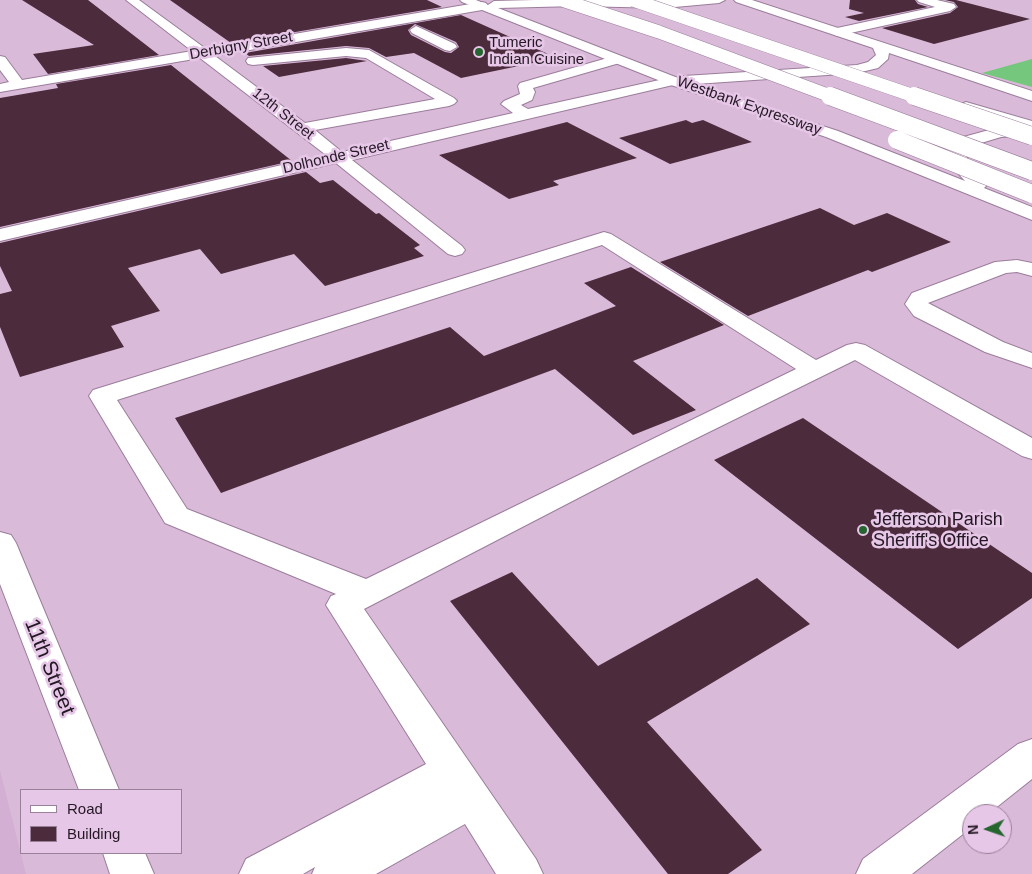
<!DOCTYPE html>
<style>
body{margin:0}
#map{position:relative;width:1032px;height:874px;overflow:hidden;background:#dabad9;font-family:Helvetica,sans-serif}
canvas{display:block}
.legend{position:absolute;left:20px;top:789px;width:162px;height:65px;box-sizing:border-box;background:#e7c7e7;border:1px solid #998199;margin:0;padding:6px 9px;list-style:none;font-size:15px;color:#231823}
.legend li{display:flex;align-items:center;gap:10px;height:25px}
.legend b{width:25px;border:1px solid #998199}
.north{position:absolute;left:962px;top:804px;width:50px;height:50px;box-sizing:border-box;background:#e7c7e7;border:1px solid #998199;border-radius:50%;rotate:267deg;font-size:14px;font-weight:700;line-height:20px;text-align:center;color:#231823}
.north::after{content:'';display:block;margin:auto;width:18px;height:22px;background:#25652f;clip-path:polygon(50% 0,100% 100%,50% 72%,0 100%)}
</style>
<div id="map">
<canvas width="1032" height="874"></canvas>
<ul class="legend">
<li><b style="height:6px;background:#fff"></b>Road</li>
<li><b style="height:14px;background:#4c2b3d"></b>Building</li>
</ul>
<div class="north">N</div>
</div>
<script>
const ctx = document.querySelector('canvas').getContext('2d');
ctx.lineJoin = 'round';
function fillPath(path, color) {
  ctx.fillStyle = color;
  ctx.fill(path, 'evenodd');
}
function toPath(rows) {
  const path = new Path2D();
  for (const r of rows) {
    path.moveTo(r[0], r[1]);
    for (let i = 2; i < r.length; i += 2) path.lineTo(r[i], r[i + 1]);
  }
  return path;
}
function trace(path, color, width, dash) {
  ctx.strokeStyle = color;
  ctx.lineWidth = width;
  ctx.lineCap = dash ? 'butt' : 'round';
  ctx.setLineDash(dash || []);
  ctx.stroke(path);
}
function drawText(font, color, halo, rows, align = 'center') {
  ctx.font = font + ' Helvetica,sans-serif';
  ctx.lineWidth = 5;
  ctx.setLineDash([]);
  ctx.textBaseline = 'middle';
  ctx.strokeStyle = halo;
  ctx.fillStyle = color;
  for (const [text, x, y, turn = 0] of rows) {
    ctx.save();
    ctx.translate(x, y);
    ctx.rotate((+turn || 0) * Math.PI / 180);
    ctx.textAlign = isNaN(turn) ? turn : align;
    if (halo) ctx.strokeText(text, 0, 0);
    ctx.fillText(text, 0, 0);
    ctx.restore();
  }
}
const built = toPath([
 [0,770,26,874,0,874]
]);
const green = toPath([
 [1032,59,1032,87,982,73]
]);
const building = toPath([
 [22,0,88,0,159,55,48,74,33,54,94,45],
 [170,0,427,0,442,7,231,43],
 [850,0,915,0,918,4,928,7,859,21,845,17,864,13,849,9],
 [945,0,956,0,1030,19,934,44,882,28,950,13,958,7,954,2],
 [461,15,557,58,461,78,414,53,386,57,369,48,346,46,249,56,245,53],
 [415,24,456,42,459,47,451,53,445,52,411,35,408,30],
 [346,58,367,61,279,77,263,66],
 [171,65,292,161,0,227,0,98,58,88,56,84],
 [686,120,692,123,703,120,752,142,670,164,619,138],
 [567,122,637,158,553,181,559,185,509,199,439,155],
 [306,172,320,183,333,180,376,214,379,213,420,245,414,248,424,256,325,286,294,254,221,274,200,249,128,268,160,311,111,326,124,347,20,377,0,327,0,294,12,291,0,266,0,243],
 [820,208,854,225,887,213,951,242,872,272,868,270,748,316,660,262],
 [631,267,724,325,633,361,696,410,633,435,555,369,221,493,175,418,450,327,484,356,616,306,584,283],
 [803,418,1032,573,1032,598,958,649,714,460],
 [512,572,598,666,757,578,810,624,647,722,762,850,728,874,668,874,450,601]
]);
const minor = toPath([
 [126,0,139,0,206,49,482,2,486,3,488,6,482,10,215,56,305,123,435,99,366,58,346,56,253,65,248,64,246,61,248,58,346,48,369,50,454,98,457,101,454,104,449,106,315,130,342,152,513,113,501,104,504,101,520,94,518,86,520,83,618,55,625,59,623,62,533,88,535,92,532,100,521,105,528,109,673,77,678,78,680,81,678,84,673,85,352,160,462,246,465,250,462,254,455,256,448,254,336,163,0,241,0,229,326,155,200,58,0,92,0,84,9,82,0,70,0,56,5,57,22,80,192,51,126,0],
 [917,0,937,0,954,4,956,7,950,11,837,36,831,32,837,28,935,7,919,2,917,0],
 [416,26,455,44,457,47,450,51,445,50,412,33,410,30,416,26],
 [604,232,611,234,816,360,847,345,856,343,865,345,1032,438,1032,459,1022,456,855,360,642,465,364,609,536,859,543,874,496,874,465,824,376,874,312,874,315,867,303,874,239,874,246,859,426,764,326,605,331,596,336,594,165,523,89,396,93,390,604,232],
 [602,245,796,369,366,579,187,509,117,400,602,245],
 [1017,260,1032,263,1032,276,1017,272,1006,273,928,303,1003,342,1032,353,1032,368,985,352,914,316,905,304,912,293,995,262,1017,260],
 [0,532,11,535,16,543,119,790,79,790,0,584,0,532],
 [1032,739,1032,779,988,814,972,814,972,827,912,874,856,874,863,859,1018,744,1032,739],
 [103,853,145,853,154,874,110,874,103,853]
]);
const major = toPath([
 [460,0,476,0,488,5,494,1,535,0,725,0,719,3,664,8,577,6,498,8,678,78,684,76,857,65,868,62,876,55,873,48,736,2,734,0,752,0,1032,91,1032,101,889,53,888,59,878,68,857,73,695,84,838,131,965,181,954,169,946,150,956,139,1000,127,1032,125,1032,135,1001,137,968,147,964,151,971,167,988,184,984,188,1032,207,1032,220,826,137,668,84,462,2,460,0]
]);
const highway = toPath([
 [966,102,1032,121,1032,131,961,110,958,107,961,104,966,102]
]);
const highwayBridgeFar1 = toPath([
 [562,0,659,32,833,97],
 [633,0,917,97]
]);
const highwayBridge = toPath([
 [830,96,1032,171],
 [914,96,1032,136],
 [897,140,1032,194]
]);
const markers = [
 [479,52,5,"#25652f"],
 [863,530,5,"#25652f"]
];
const farPoinames = [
 ["Tumeric",489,43],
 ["Indian Cuisine",489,60]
];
const farStreetnames = [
 ["Derbigny Street",241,46,-10],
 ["Westbank Expressway",749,106,19],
 ["12th Street",283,114,38],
 ["Dolhonde Street",336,157,-13]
];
const poiNames = [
 ["Jefferson Parish",873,520],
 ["Sheriff's Office",873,541]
];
const nearStreetnames = [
 ["11th Street",49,667,68]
];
fillPath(built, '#d4afd4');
fillPath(green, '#74c77c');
fillPath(building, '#4c2b3d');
trace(minor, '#9b7d9b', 2);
trace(major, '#9b7d9b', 2);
trace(highway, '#9b7d9b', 2);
fillPath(minor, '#fff');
fillPath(major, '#fff');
fillPath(highway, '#fff');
trace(highwayBridgeFar1, '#9b7d9b', 14, []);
trace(highwayBridge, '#9b7d9b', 19, []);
trace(highwayBridgeFar1, '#fff', 13);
trace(highwayBridge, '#fff', 18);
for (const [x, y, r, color] of markers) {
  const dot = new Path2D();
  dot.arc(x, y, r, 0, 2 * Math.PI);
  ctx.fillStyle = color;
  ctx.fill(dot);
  trace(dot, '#e7c7e7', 2);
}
drawText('15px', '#231823', '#e7c7e7', farPoinames, 'left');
drawText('15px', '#231823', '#e7c7e7', farStreetnames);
drawText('18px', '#231823', '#e7c7e7', poiNames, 'left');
drawText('21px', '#231823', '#e7c7e7', nearStreetnames);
</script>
